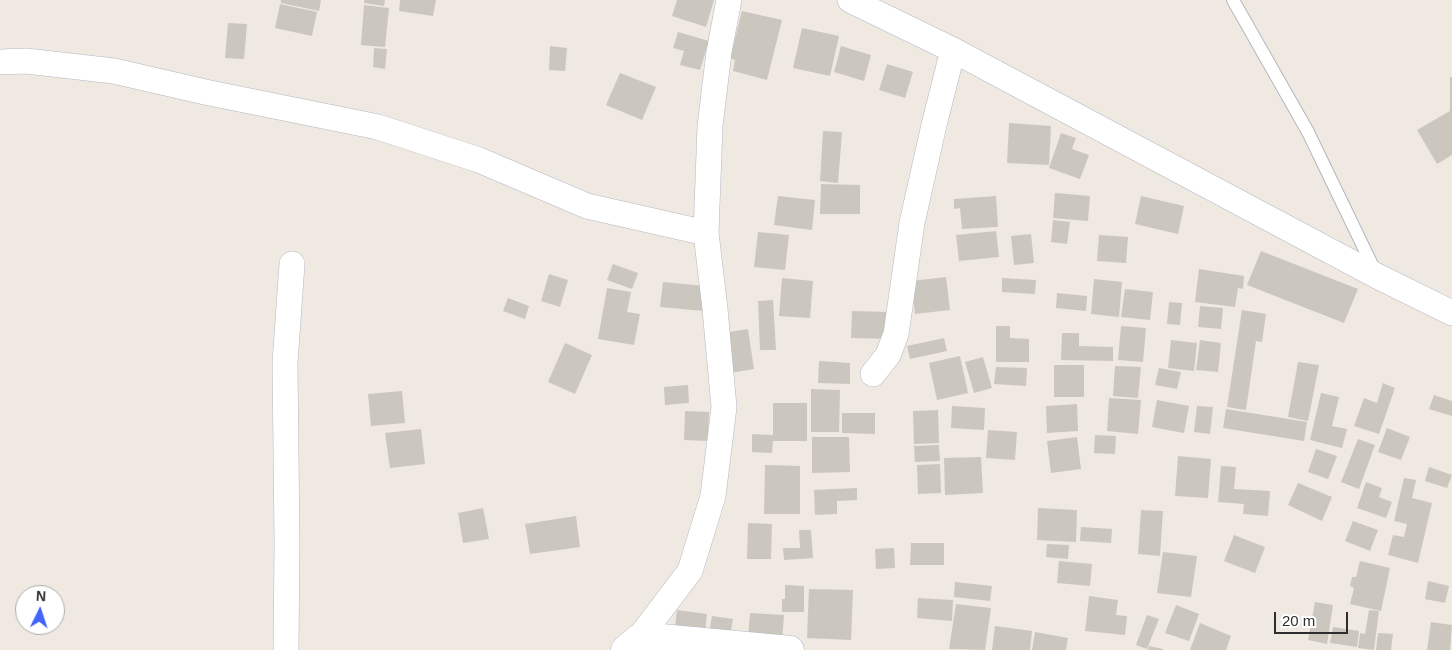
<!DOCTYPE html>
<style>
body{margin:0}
#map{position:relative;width:1452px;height:650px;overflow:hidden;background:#efe9e1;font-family:Arial,sans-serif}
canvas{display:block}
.north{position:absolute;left:15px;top:585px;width:50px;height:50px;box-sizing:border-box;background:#fff;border:1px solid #ababab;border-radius:50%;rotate:4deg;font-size:14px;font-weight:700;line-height:20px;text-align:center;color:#2e2e2e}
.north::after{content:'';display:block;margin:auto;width:18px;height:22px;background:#4264fb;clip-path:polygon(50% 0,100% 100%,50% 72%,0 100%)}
.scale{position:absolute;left:1274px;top:612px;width:74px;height:22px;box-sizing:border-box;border:2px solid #2e2e2e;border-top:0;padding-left:6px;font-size:15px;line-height:18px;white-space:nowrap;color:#2e2e2e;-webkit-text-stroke:4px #fff;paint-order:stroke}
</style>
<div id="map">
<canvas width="1452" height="650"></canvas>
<div class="north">N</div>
<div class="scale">20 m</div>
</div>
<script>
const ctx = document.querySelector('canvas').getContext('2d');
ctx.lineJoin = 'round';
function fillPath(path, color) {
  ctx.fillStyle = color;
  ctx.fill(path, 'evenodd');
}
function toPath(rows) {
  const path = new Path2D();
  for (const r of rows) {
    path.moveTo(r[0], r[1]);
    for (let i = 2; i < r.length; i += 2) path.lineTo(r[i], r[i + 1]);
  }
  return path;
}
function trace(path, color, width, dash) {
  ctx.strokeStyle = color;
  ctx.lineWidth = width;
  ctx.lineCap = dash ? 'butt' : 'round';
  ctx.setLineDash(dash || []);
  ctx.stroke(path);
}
const building = toPath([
 [281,0,321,0,319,11,281,3],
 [364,0,385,0,384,6,364,3],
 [400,0,436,0,433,16,399,11],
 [677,0,714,0,706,27,672,16],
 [280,4,317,12,312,36,275,28],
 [364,5,389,8,385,47,361,45],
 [742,11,782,20,767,80,733,71,735,60,730,58],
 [228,23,247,24,244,59,225,58],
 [802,28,839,36,830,76,793,68],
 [678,32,709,41,700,70,680,65,684,51,673,48],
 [550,46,567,48,565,71,549,70],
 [841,46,871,55,864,81,834,72],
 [374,48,387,49,385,69,373,67],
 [887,64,913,72,905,98,879,90],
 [620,73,656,87,642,120,606,105],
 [1450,77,1452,77,1452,155,1437,164,1417,130,1450,111],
 [1009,123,1051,126,1049,165,1007,163],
 [823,131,842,132,838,183,820,181],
 [1061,133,1076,138,1072,149,1089,155,1080,179,1049,168],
 [821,184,860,185,860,214,820,214],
 [1055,193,1090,196,1088,221,1053,218],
 [778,196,815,200,812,230,774,225],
 [996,196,998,227,962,229,960,208,954,209,954,199],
 [1141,196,1184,206,1178,234,1135,224],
 [1053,220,1070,222,1067,244,1051,242],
 [996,231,999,257,959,261,956,235],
 [758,232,789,235,785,270,754,267],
 [1031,234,1034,263,1014,265,1011,236],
 [1099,235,1128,237,1126,263,1097,261],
 [1261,251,1358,289,1344,323,1247,285],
 [613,264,638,273,632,289,607,280],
 [1199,269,1244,276,1243,289,1238,288,1235,307,1195,302],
 [549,274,568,280,560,307,541,301],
 [946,277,950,310,915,314,911,281],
 [782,278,813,281,810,318,779,316],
 [1002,278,1036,280,1035,294,1002,292],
 [1094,279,1122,282,1119,317,1091,314],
 [663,282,705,286,703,311,660,307],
 [607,288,631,292,627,312,640,314,634,345,598,339],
 [1125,289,1153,292,1150,320,1121,317],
 [1057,293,1087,296,1086,311,1056,308],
 [508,298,529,306,525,319,503,311],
 [773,300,776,350,760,350,758,301],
 [1169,302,1182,303,1180,325,1167,324],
 [1200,306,1223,308,1221,329,1198,327],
 [1242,310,1266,314,1262,342,1256,341,1246,410,1227,407],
 [852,311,890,312,889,339,851,338],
 [996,326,1010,326,1010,338,1029,339,1029,362,996,362],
 [1121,326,1146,328,1143,362,1118,360],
 [748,329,754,369,730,373,726,349,731,347,729,332],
 [1062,333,1079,333,1079,346,1113,347,1113,361,1061,360],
 [944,338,947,351,910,359,907,346],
 [1171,340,1197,343,1194,371,1168,368],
 [1200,340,1221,343,1218,372,1196,370],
 [565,343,592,355,575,394,548,382],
 [960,356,968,393,937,400,929,363],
 [983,357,992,388,974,393,965,362],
 [819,361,850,363,850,384,818,383],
 [1298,362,1319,365,1308,421,1288,417],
 [1054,365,1084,365,1084,397,1054,397],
 [1115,366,1141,367,1138,398,1113,396],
 [996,367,1027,368,1026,386,994,384],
 [1159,368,1181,372,1177,389,1155,385],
 [1383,383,1395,388,1379,434,1354,426,1364,398,1377,403],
 [688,385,689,403,665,405,664,387],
 [811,389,840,390,839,432,811,432],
 [402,391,405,423,371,426,368,394],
 [1321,393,1339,397,1332,426,1347,429,1342,448,1310,440],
 [1434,395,1452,401,1452,416,1429,409],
 [1109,398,1141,400,1138,434,1107,431],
 [1157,400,1189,406,1184,433,1152,427],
 [773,403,807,403,807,441,773,441,772,453,752,452,752,434,773,435],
 [1077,404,1078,431,1047,433,1046,406],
 [952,406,985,408,984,430,951,428],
 [1197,406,1213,407,1210,434,1194,432],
 [1226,409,1307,422,1304,441,1223,428],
 [938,410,939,443,914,444,913,411],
 [685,411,709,412,708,441,684,440],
 [842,413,875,413,875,434,842,433],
 [1387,428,1410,437,1401,460,1378,452],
 [421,429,425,464,390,468,385,433],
 [988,430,1017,432,1015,460,986,458],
 [1095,435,1116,436,1115,454,1094,453],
 [812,437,849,437,850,472,812,473],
 [1077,437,1081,469,1051,473,1047,441],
 [1358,439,1375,445,1359,489,1341,482],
 [939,445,940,461,915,462,914,446],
 [1316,449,1337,456,1328,479,1308,472],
 [1178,456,1211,459,1208,498,1175,496],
 [981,457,983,493,945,495,944,458],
 [940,464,941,493,918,494,917,465],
 [765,465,800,466,800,514,764,514],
 [1221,466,1236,467,1234,489,1270,491,1268,516,1243,514,1244,504,1218,502],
 [1429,467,1452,475,1447,488,1425,481],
 [1404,478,1416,480,1412,498,1432,503,1418,563,1388,555,1393,535,1404,537,1407,524,1394,521],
 [1366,482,1382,488,1379,497,1392,502,1386,518,1357,508],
 [1298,483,1332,497,1322,521,1288,505],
 [857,488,857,500,837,501,837,514,815,515,814,490],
 [483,508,489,539,463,543,458,513],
 [1038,508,1077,510,1076,542,1037,540],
 [1141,510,1163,511,1160,556,1138,554],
 [576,516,580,547,530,554,525,524],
 [1353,521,1378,530,1370,551,1345,541],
 [748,523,772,524,771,559,747,559],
 [1081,527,1112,529,1111,543,1080,541],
 [799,530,811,530,813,558,784,560,783,548,800,548],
 [1234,535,1265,547,1255,573,1224,561],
 [911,543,944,543,944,565,910,565],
 [1047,544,1069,545,1068,559,1046,557],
 [894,548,895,568,876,569,875,549],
 [1163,552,1197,556,1191,597,1157,593],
 [1059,561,1092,564,1090,586,1057,583],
 [1360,561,1390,568,1381,611,1350,604,1354,588,1350,586,1352,577,1356,577],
 [1428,581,1449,586,1445,603,1425,599],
 [955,582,992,586,990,601,954,597],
 [785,585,804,586,804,612,782,612,782,599,785,599],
 [809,589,853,590,851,640,807,638],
 [1089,596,1118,600,1116,615,1127,616,1125,635,1085,631],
 [918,598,953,600,952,621,917,618],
 [1315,602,1333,605,1327,644,1308,640],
 [956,604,991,608,985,650,949,649],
 [1176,605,1199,614,1189,641,1165,633],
 [677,610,707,614,705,632,675,627],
 [1369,610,1379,611,1374,650,1358,648,1360,633,1365,634],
 [750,613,784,615,782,641,748,638],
 [1147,615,1159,619,1147,649,1136,645],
 [712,616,733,619,730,636,709,633],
 [1431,622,1452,625,1450,650,1427,650],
 [1200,623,1231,636,1226,650,1190,650],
 [995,626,1032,631,1030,650,992,650],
 [1333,627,1359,631,1357,647,1330,643],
 [1035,632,1068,638,1066,650,1032,650],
 [1378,633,1393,634,1391,650,1376,650],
 [1149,646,1163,649,1163,650,1148,650]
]);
const service = toPath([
 [1233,0,1308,132,1375,271]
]);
const minor = toPath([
 [850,0,953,50,1377,276,1452,313],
 [0,62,26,61,114,71,205,92,378,127,479,160,587,206,706,233],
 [873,374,888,355,896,334,912,223,934,125,953,50],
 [639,638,690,571,713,496,724,407,715,309,706,233,710,126,719,52,729,0],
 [286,650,287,542,285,363,292,264]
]);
const tertiary = toPath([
 [625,650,639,638,661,638,790,650]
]);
fillPath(building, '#cbc7bf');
trace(service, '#b4b7c1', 14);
trace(minor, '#b4b7c1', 26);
trace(tertiary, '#b4b7c1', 29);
trace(service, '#fff', 12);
trace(minor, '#fff', 25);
trace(tertiary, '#fff', 28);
</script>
